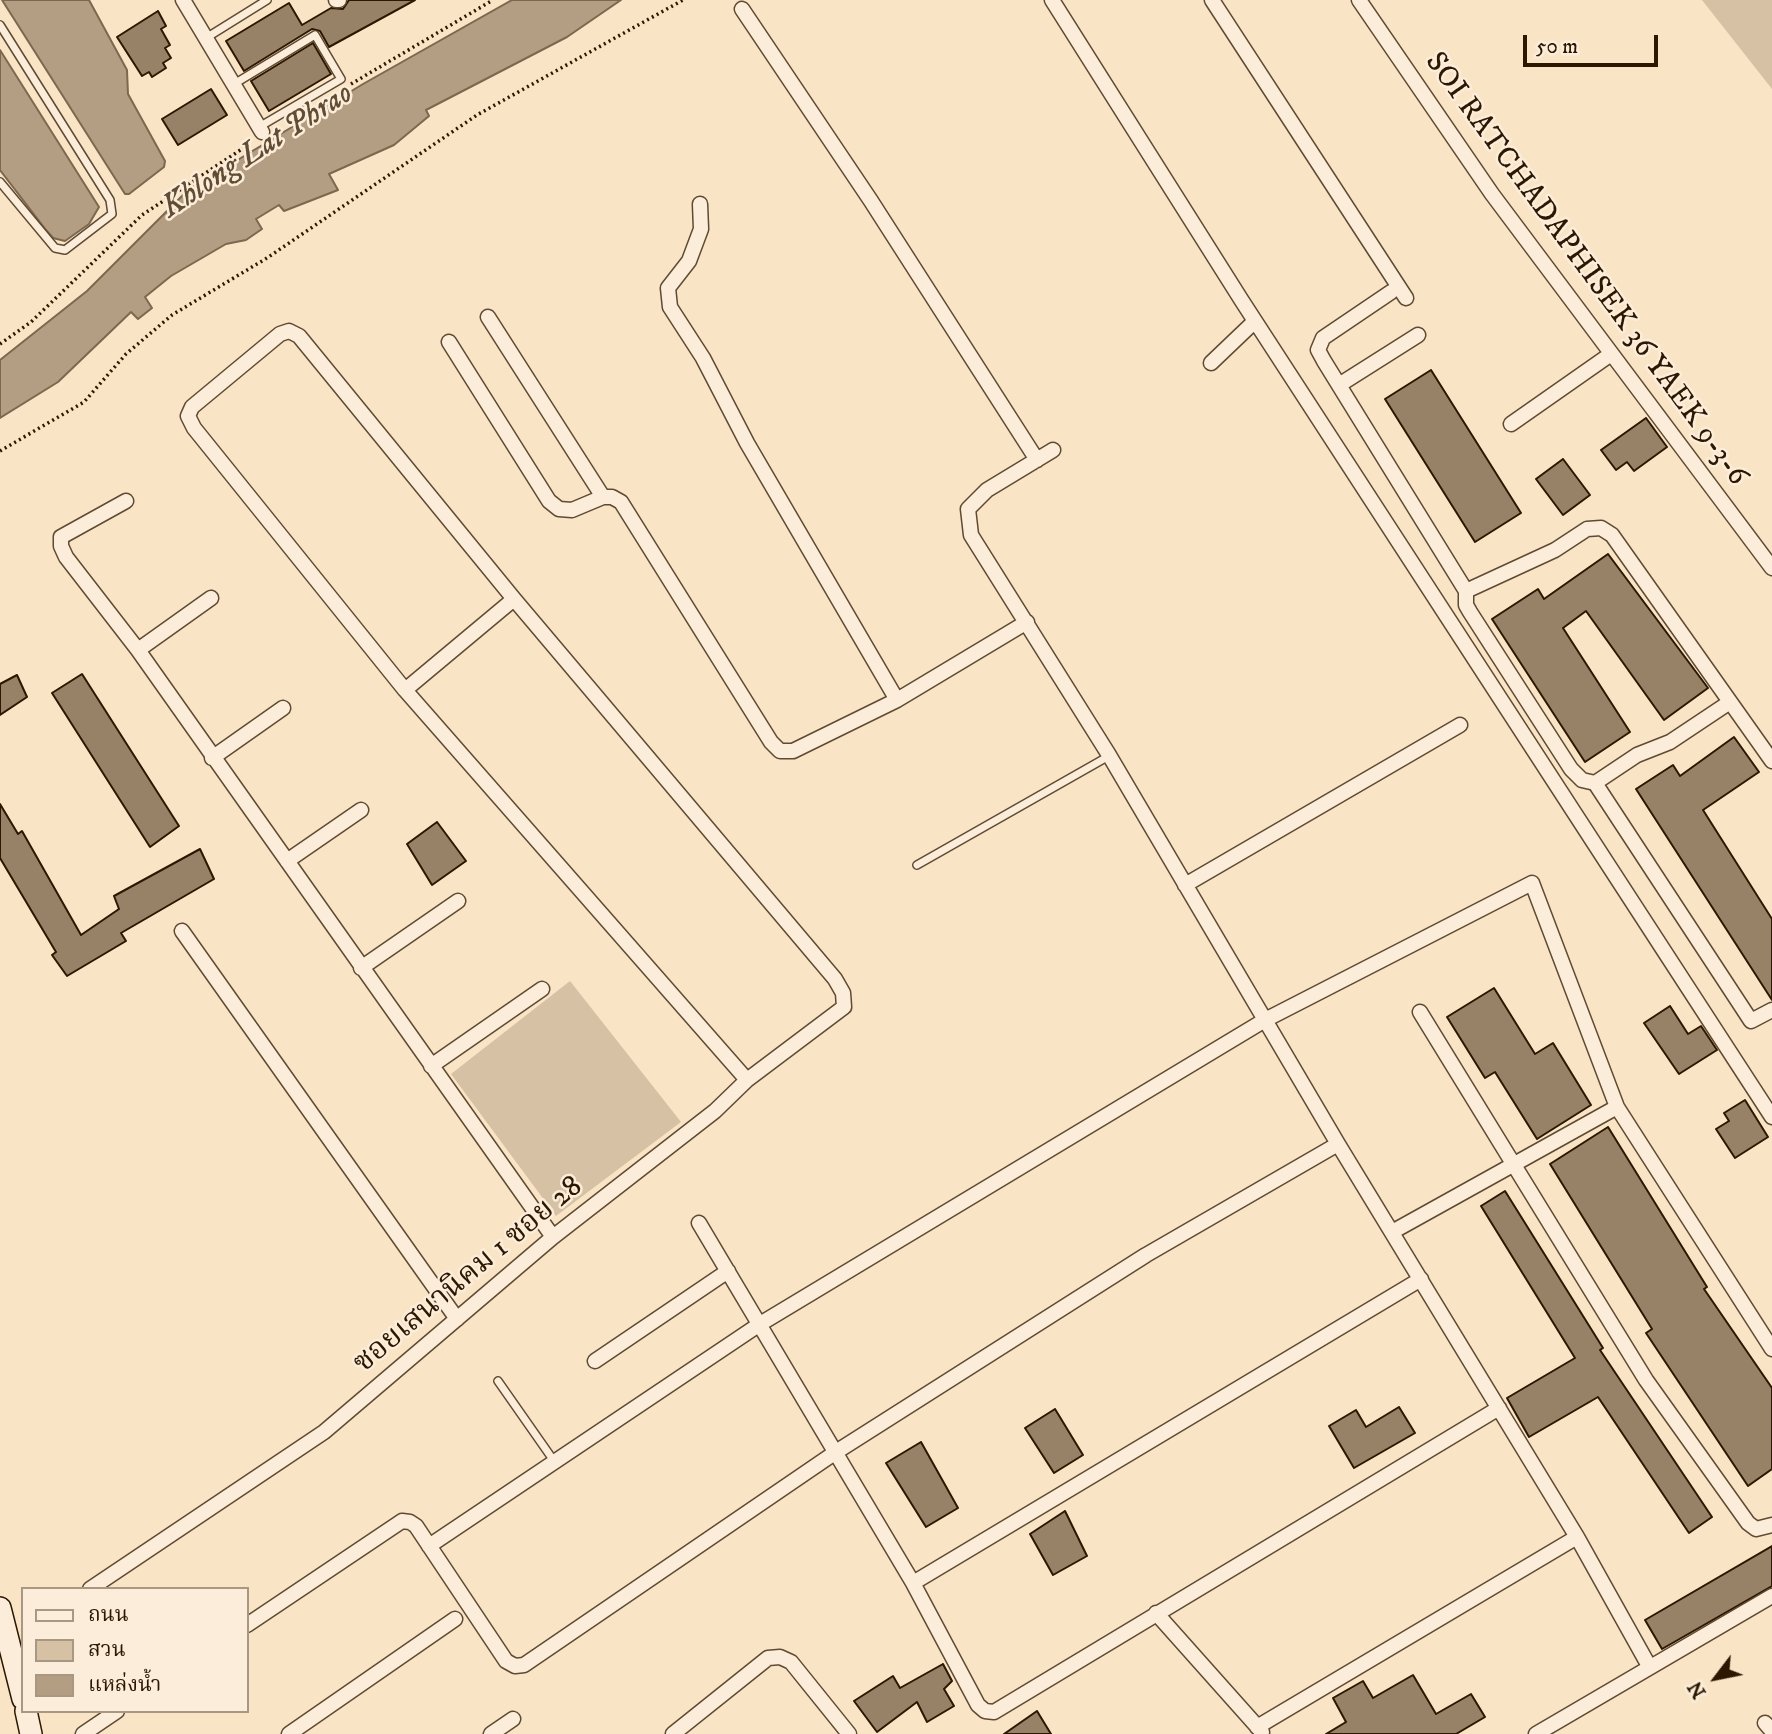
<!DOCTYPE html>
<meta charset="utf-8">
<style>
body{margin:0}
#map{position:relative;width:1772px;height:1734px;overflow:hidden;background:#f9e4c6;font-family:"IM FELL DW Pica","Noto Serif Thai",serif}
canvas{display:block}
.legend{position:absolute;left:21px;top:1587px;width:228px;height:126px;box-sizing:border-box;background:#fbedda;border:2px solid #a89783;margin:0;padding:9px 12px;list-style:none;font-size:21px;color:#2c1700}
.legend li{display:flex;align-items:center;gap:14px;height:35px}
.legend b{width:35px;border:2px solid #a89783}
.north{position:absolute;left:1681px;top:1643px;width:70px;height:70px;-webkit-text-stroke:5px #fbedda;paint-order:stroke;rotate:238deg;font-size:19px;font-weight:700;line-height:28px;text-align:center;color:#2c1700}
.north::after{content:'';display:block;margin:auto;width:24px;height:32px;background:#2c1700;clip-path:polygon(50% 0,100% 100%,50% 72%,0 100%)}
.scale{position:absolute;left:1523px;top:35px;width:135px;height:32px;box-sizing:border-box;border:4px solid #2c1700;border-top:0;padding-left:9px;font-size:21px;line-height:24px;white-space:nowrap;color:#2c1700;-webkit-text-stroke:5px #fbedda;paint-order:stroke}
</style>
<div id="map">
<canvas width="1772" height="1734"></canvas>
<ul class="legend">
<li><b style="height:9px;background:#fbedda"></b>ถนน</li>
<li><b style="height:19px;background:#d6c1a4"></b>สวน</li>
<li><b style="height:19px;background:#b39e83"></b>แหล่งน้ำ</li>
</ul>
<div class="north">N</div>
<div class="scale">50 m</div>
</div>
<script>
const ctx = document.querySelector('canvas').getContext('2d');
ctx.lineJoin = 'round';
function fillPath(path, color) {
  ctx.fillStyle = color;
  ctx.fill(path, 'evenodd');
}
function toPath(rows) {
  const path = new Path2D();
  for (const r of rows) {
    path.moveTo(r[0], r[1]);
    for (let i = 2; i < r.length; i += 2) path.lineTo(r[i], r[i + 1]);
  }
  return path;
}
function trace(path, color, width, dash) {
  ctx.strokeStyle = color;
  ctx.lineWidth = width;
  ctx.lineCap = dash ? 'butt' : 'round';
  ctx.setLineDash(dash || []);
  ctx.stroke(path);
}
function drawText(font, color, halo, rows, align = 'center') {
  ctx.font = font + ' "IM FELL DW Pica","Noto Serif Thai",serif';
  ctx.lineWidth = 5;
  ctx.setLineDash([]);
  ctx.textBaseline = 'middle';
  ctx.strokeStyle = halo;
  ctx.fillStyle = color;
  for (const [text, x, y, turn = 0] of rows) {
    ctx.save();
    ctx.translate(x, y);
    ctx.rotate((+turn || 0) * Math.PI / 180);
    ctx.textAlign = isNaN(turn) ? turn : align;
    if (halo) ctx.strokeText(text, 0, 0);
    ctx.fillText(text, 0, 0);
    ctx.restore();
  }
}
const green = toPath([
 [1702,0,1772,0,1772,89],
 [570,981,681,1122,556,1216,451,1074]
]);
const water = toPath([
 [2,0,89,0,127,70,128,94,165,161,164,167,129,194,125,194,2,0],
 [512,0,621,0,567,37,426,110,429,116,394,145,329,174,338,190,284,211,279,205,256,219,262,229,246,240,226,244,171,276,145,297,152,308,138,319,131,312,58,382,0,418,0,360,87,291,188,190,363,84,512,0],
 [0,50,99,207,89,224,65,241,53,238,46,230,0,170,0,50]
]);
const building = toPath([
 [349,0,415,0,329,47,320,31,312,29,244,71,226,41,289,3,302,25,331,8,343,9,349,0],
 [158,11,166,26,161,29,170,45,165,48,171,58,163,63,166,68,152,77,149,72,142,76,117,37,158,11],
 [313,43,331,74,269,111,251,81,313,43],
 [211,89,227,115,178,145,162,119,211,89],
 [1431,370,1521,513,1475,542,1385,399,1431,370],
 [1646,418,1667,447,1634,471,1627,462,1616,470,1601,450,1646,418],
 [1563,459,1590,495,1563,515,1536,479,1563,459],
 [1608,554,1708,688,1664,720,1586,611,1563,628,1630,732,1585,762,1492,619,1538,589,1544,599,1608,554],
 [82,674,179,826,150,847,52,693,82,674],
 [17,675,27,697,0,715,0,684,17,675],
 [1734,737,1759,772,1703,810,1772,919,1772,1000,1636,789,1673,765,1680,776,1734,737],
 [0,804,18,834,22,831,81,935,119,909,114,896,200,849,214,879,121,933,126,941,67,976,52,955,56,952,0,858,0,804],
 [437,822,466,861,432,885,407,844,437,822],
 [1494,988,1535,1054,1553,1043,1591,1105,1537,1139,1495,1072,1485,1078,1447,1017,1494,988],
 [1670,1006,1688,1034,1701,1026,1717,1050,1679,1074,1644,1023,1670,1006],
 [1745,1100,1768,1137,1735,1158,1716,1129,1729,1121,1724,1113,1745,1100],
 [1608,1127,1707,1287,1704,1289,1772,1388,1772,1469,1748,1486,1646,1333,1652,1329,1550,1164,1608,1127],
 [1505,1191,1603,1348,1600,1350,1712,1517,1689,1533,1598,1397,1529,1437,1507,1398,1575,1358,1481,1206,1505,1191],
 [1399,1407,1415,1433,1354,1468,1329,1426,1356,1410,1366,1427,1399,1407],
 [1055,1409,1083,1455,1054,1473,1025,1428,1055,1409],
 [921,1442,958,1508,926,1527,886,1463,921,1442],
 [1065,1511,1087,1556,1053,1575,1030,1534,1065,1511],
 [1772,1546,1772,1586,1662,1649,1645,1620,1772,1546],
 [943,1664,952,1681,944,1689,954,1706,927,1722,917,1702,877,1732,854,1701,893,1676,900,1688,943,1664],
 [1413,1675,1436,1714,1471,1694,1485,1717,1456,1734,1326,1734,1346,1722,1333,1698,1363,1681,1373,1698,1413,1675],
 [1037,1711,1051,1734,1004,1734,1037,1711]
]);
const path = toPath([
 [351,84,493,0],
 [0,344,31,322,142,215,251,143],
 [0,451,84,402,126,354,172,315,267,258,477,115,683,0]
]);
const lane = toPath([
 [0,25,110,200,112,214,65,250,55,248,0,182],
 [206,38,267,0],
 [234,84,315,35,341,79,259,127],
 [917,865,1109,756],
 [498,1381,554,1461]
]);
const street = toPath([
 [183,0,262,132],
 [336,0,339,0],
 [1052,0,1242,301,1772,1117],
 [1212,0,1406,298],
 [1359,0,1492,194,1772,568],
 [742,9,871,201,1037,460],
 [700,204,701,229,689,261,668,288,670,307,703,358,747,443,897,700],
 [1391,292,1323,338,1318,350,1324,361,1466,591,1466,605,1470,612,1571,769,1582,780,1595,783,1751,1021,1772,1010],
 [488,317,603,497],
 [449,342,549,501,559,509,572,510,603,497,612,497,621,502,771,742,780,751,793,751,897,700,1027,622],
 [1211,363,1255,321],
 [1339,385,1418,335],
 [1511,424,1611,354],
 [1053,450,987,490,968,509,971,535,1109,755,1338,1144,1577,1537,1649,1666],
 [126,501,61,537,61,546,66,557,138,650,553,1237],
 [1466,591,1555,550,1587,529,1601,528,1612,535,1772,761],
 [138,650,211,598],
 [405,690,514,599],
 [212,758,283,708],
 [1595,783,1637,755,1670,742,1730,702],
 [287,861,361,810],
 [1185,885,1460,725],
 [182,931,457,1319],
 [361,968,458,901],
 [1420,1012,1646,1380,1748,1523,1756,1529,1772,1525],
 [431,1066,542,989],
 [699,1223,913,1583,978,1705,985,1711,994,1712,1499,1408],
 [1392,1232,1617,1107],
 [595,1361,728,1271],
 [429,1546,760,1324,1265,1020,1532,883,1617,1107,1772,1349],
 [913,1583,1421,1279],
 [90,1589,324,1432,553,1237,715,1111,747,1080,844,1007,843,993,835,979,514,599,299,336,289,331,280,334,192,407,188,416,194,428,405,690,747,1080],
 [1156,1613,1262,1732],
 [247,1625,402,1521,410,1522,416,1526,506,1661,515,1666,524,1665,836,1452,1146,1255,1338,1144],
 [1765,1723,1772,1731],
 [1257,1727,1577,1537],
 [83,1734,117,1711],
 [289,1734,455,1619],
 [491,1734,513,1719],
 [673,1734,768,1658,780,1657,791,1662,849,1734],
 [1536,1734,1772,1596]
]);
const secondary = toPath([
 [0,1608,23,1699],
 [26,1711,31,1734]
]);
const streetNames = [
 ["SOI RATCHADAPHISEK 36 YAEK 9-3-6",1585,270,54],
 ["ซอยเสนานิคม 1 ซอย 28",469,1276,-40]
];
const waterNames = [
 ["Khlong Lat Phrao",258,152,-33]
];
fillPath(green, '#d6c1a4');
fillPath(water, '#b39e83');
trace(water, '#7d684f', 2);
fillPath(building, '#978267');
trace(building, '#2c1700', 2);
trace(lane, '#5f4a32', 10);
trace(street, '#5f4a32', 17);
trace(secondary, '#2c1700', 24);
trace(path, '#2c1700', 3.5, [2, 3.5]);
trace(lane, '#fbedda', 7);
trace(street, '#fbedda', 14);
trace(secondary, '#fbedda', 21);
drawText('30px', '#2c1700', '#fbedda', streetNames);
drawText('italic 32px', '#624d34', '#fbedda', waterNames);
</script>
